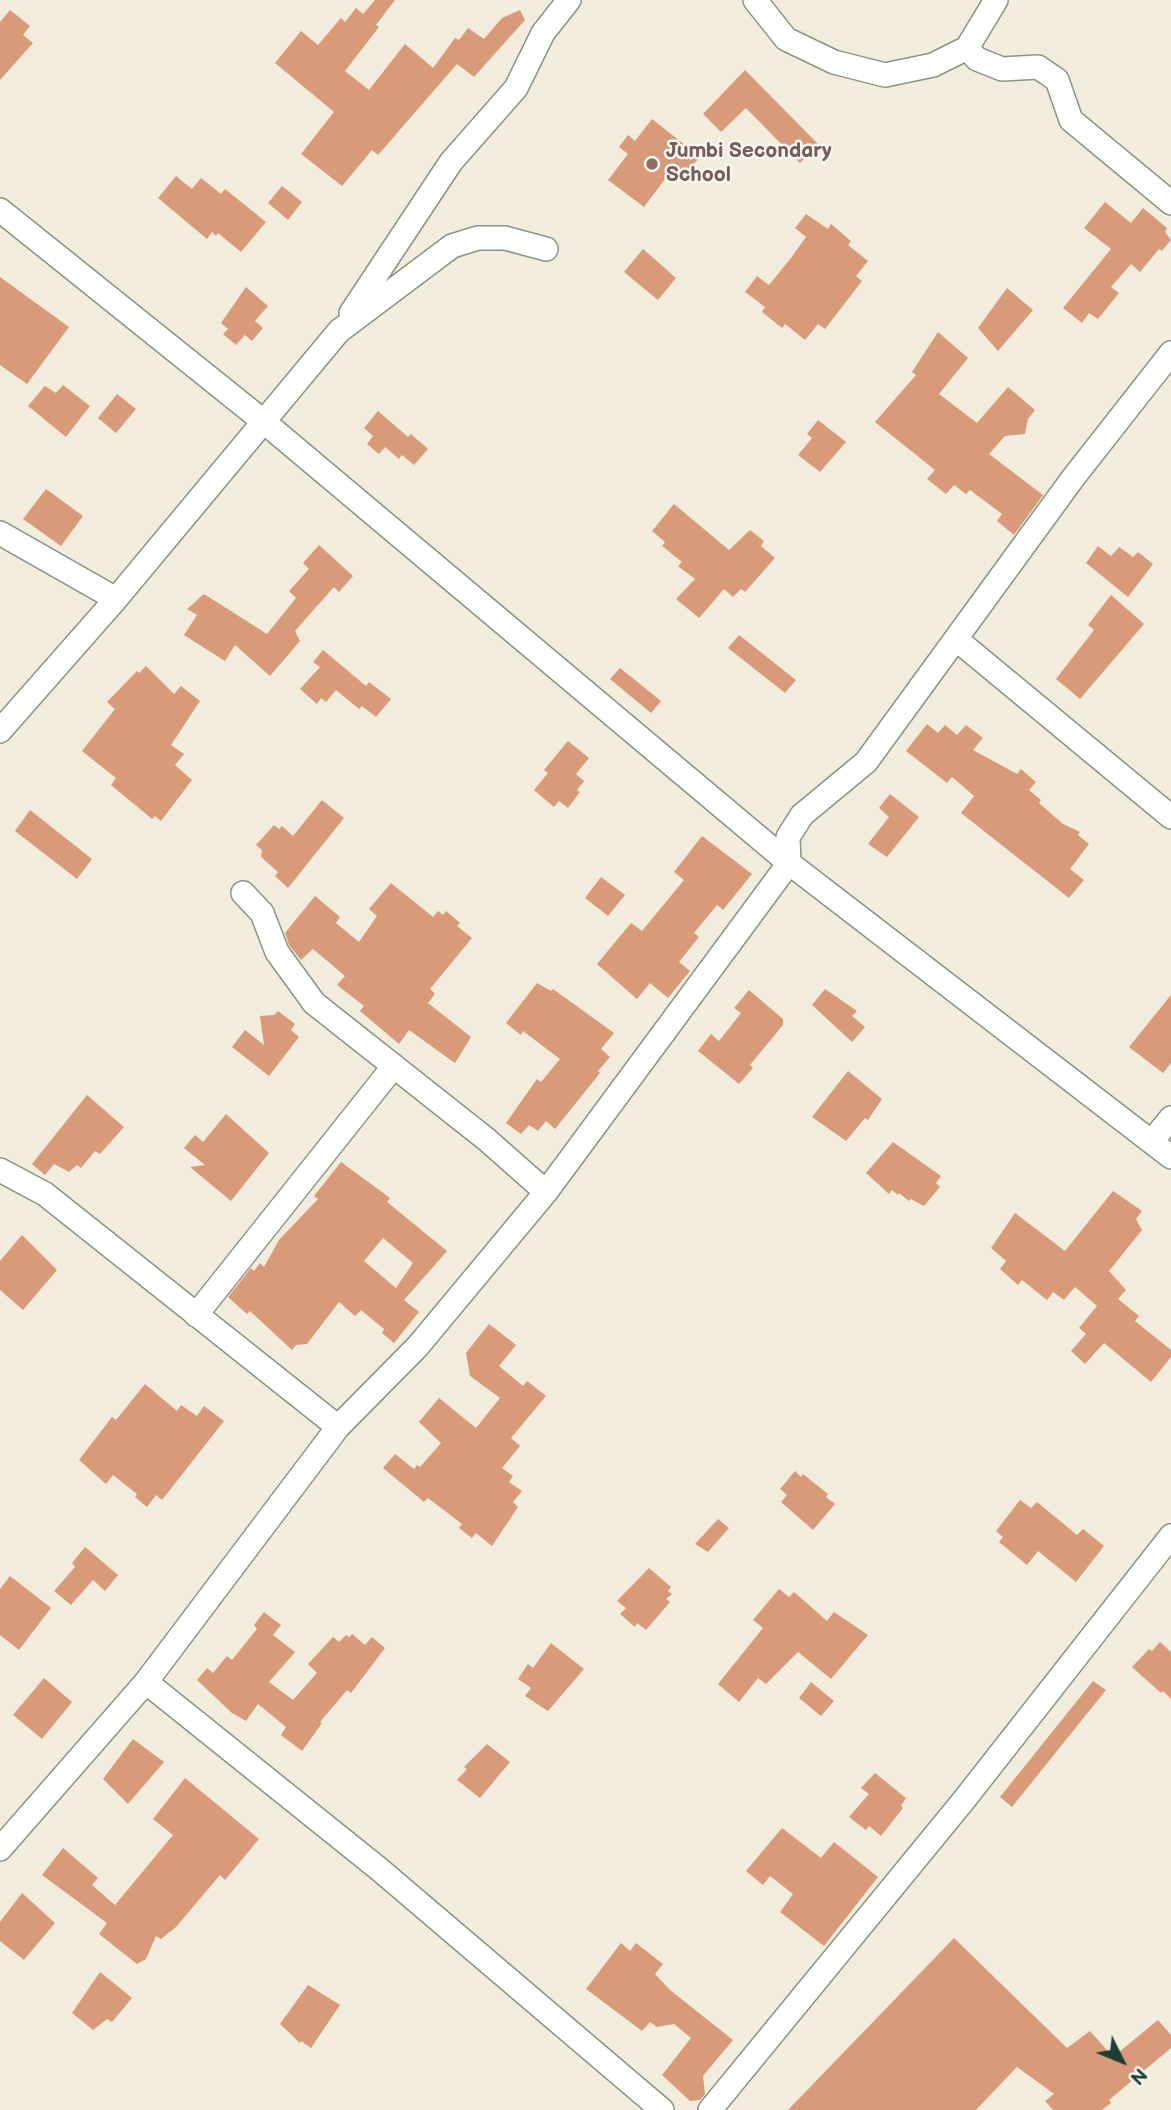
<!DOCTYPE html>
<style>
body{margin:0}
#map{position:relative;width:1171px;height:2110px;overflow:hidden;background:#f1ecdb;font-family:"Balsamiq Sans",sans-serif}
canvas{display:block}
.north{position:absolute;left:1087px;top:2026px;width:70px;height:70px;-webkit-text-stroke:5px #f6f6f2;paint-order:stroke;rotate:133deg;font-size:19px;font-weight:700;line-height:28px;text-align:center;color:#1f3d34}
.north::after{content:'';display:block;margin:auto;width:24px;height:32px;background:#1f3d34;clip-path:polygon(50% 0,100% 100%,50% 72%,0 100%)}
</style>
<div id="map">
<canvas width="1171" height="2110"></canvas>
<div class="north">N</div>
</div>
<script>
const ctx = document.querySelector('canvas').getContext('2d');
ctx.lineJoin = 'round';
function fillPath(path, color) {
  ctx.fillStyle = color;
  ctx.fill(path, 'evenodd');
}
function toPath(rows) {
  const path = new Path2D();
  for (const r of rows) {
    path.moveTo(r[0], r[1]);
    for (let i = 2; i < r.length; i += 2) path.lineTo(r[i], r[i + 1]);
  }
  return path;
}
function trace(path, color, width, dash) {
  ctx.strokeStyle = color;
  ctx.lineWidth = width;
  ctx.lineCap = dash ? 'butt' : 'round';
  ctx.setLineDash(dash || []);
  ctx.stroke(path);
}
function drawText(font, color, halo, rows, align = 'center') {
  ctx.font = font + ' "Balsamiq Sans",sans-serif';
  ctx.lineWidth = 5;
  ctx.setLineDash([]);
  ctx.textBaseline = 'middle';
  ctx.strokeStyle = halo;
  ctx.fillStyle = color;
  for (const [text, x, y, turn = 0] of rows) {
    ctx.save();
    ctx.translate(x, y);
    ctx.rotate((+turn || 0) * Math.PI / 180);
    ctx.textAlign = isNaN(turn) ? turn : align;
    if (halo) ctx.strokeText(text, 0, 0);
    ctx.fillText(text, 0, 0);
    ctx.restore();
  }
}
const building = toPath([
 [375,0,395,0,376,25,379,27,345,71,369,90,405,44,433,68,455,38,459,40,468,28,484,39,502,18,520,10,525,20,474,77,457,64,378,155,372,150,342,186,301,154,334,112,275,63,301,31,318,45,341,18,345,22,356,8,363,14],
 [10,10,30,26,23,35,33,43,0,80,0,22],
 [745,70,818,144,800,163,746,108,721,132,703,114],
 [652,119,700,157,681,179,671,171,644,207,608,180,628,154,619,147,628,135,635,141],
 [176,176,192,189,201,178,221,194,225,189,266,222,241,252,218,233,216,236,212,232,207,239,158,198],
 [282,186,302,202,288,220,268,203],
 [1105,202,1131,223,1143,208,1167,228,1165,232,1171,240,1162,251,1159,249,1140,272,1131,264,1111,287,1119,293,1098,319,1089,313,1082,323,1063,308,1111,249,1084,228],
 [806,214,828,229,831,224,851,241,848,245,868,261,856,276,862,281,825,329,818,324,805,340,785,324,782,328,762,312,765,307,745,292,757,276,769,285,791,258,806,237,795,228],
 [643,249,676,278,658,300,624,272],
 [0,277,69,327,27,384,0,365],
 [246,287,268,306,255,321,263,328,252,341,245,335,236,345,223,334,228,329,221,323],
 [1007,288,1033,310,998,351,978,328],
 [938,332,968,358,939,394,977,423,1008,387,1035,410,1028,419,1025,434,1005,436,989,454,1043,495,1014,535,997,521,1002,514,970,490,966,494,954,485,946,494,927,479,935,470,875,422,916,375,912,372],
 [63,385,90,406,66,437,28,406,45,386,56,393],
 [117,394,136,409,116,433,98,418],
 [378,411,408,437,411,434,428,449,414,465,402,455,399,459,385,447,379,454,367,444,373,436,364,428],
 [818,420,846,442,820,472,798,455,812,438,807,434],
 [46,489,83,516,61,546,23,519],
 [674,504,729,550,750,530,764,541,761,546,775,558,745,592,741,589,733,597,724,589,699,618,676,599,695,579,678,566,682,562,662,546,665,542,652,531],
 [319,545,353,576,339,592,334,587,295,631,300,641,270,676,235,645,225,661,184,635,197,615,187,609,204,594,267,634,296,598,289,591,309,569,303,563],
 [1098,546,1111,556,1119,547,1133,557,1138,552,1153,564,1128,597,1086,563],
 [1111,595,1144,624,1080,699,1056,679,1094,630,1088,625],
 [739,635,796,680,785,693,728,648],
 [323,650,366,686,369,682,391,699,376,717,362,706,359,709,336,690,326,702,321,698,317,704,300,689,320,667,313,662],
 [146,666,174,694,181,686,200,701,171,745,184,754,175,765,192,780,161,821,155,816,152,819,111,785,116,778,82,751,115,709,107,702,137,671,139,673],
 [620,668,661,701,651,713,610,679],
 [927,724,938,733,945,725,957,735,966,725,983,738,973,750,1017,774,1021,769,1036,782,1029,790,1041,800,1039,803,1063,824,1080,832,1078,835,1089,844,1070,869,1084,880,1069,898,961,813,974,796,952,777,947,783,906,751],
 [568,741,589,758,576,774,584,781,577,790,580,792,568,808,559,801,554,807,534,790,548,773,544,770],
 [890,794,919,817,887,857,868,844,889,817,879,808],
 [322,800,344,818,288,888,275,876,278,872,261,857,262,850,256,845,274,825,279,829,282,826,293,836],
 [30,810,92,859,77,879,15,831],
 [702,836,752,874,723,910,717,905,694,933,699,937,679,962,690,971,668,998,650,983,637,999,597,964,631,923,642,931,684,880,674,872],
 [601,877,625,895,608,916,585,898],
 [391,883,433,917,438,911,443,915,446,911,460,923,457,926,472,938,430,989,435,994,428,1003,471,1037,455,1063,409,1030,399,1044,360,1011,364,1006,337,985,345,976,313,949,301,960,289,945,285,933,315,896,340,917,336,923,359,942,377,916,369,909],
 [537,983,551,991,553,989,614,1033,601,1049,610,1057,598,1071,600,1073,555,1129,546,1121,538,1131,529,1125,521,1134,506,1123,537,1079,541,1082,560,1059,523,1031,521,1035,506,1023],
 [825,989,857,1011,852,1016,865,1027,852,1042,812,1005],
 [749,990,783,1019,783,1025,750,1065,753,1068,739,1084,698,1051,711,1034,719,1041,741,1013,734,1008],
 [1171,995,1171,1063,1163,1073,1129,1047],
 [278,1011,295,1024,291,1030,299,1037,269,1076,232,1047,245,1030,264,1045,260,1016,274,1015],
 [848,1071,882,1099,868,1120,865,1118,846,1141,812,1117],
 [87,1095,124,1127,100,1154,95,1151,81,1168,77,1165,69,1172,54,1164,45,1175,32,1164],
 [226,1114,269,1153,231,1201,190,1167,205,1165,184,1148,195,1135,203,1142],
 [893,1142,941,1176,936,1183,940,1187,924,1206,911,1199,909,1201,899,1193,898,1195,892,1190,889,1194,866,1173],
 [341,1162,390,1198,387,1202,447,1251,404,1300,419,1312,394,1343,382,1333,384,1329,361,1310,355,1316,339,1302,307,1344,296,1345,292,1350,250,1311,247,1314,228,1297,251,1268,254,1271,260,1263,264,1267,279,1240,318,1199,314,1196],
 [383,1238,413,1263,396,1288,364,1261],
 [1113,1191,1142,1211,1136,1219,1142,1230,1109,1271,1126,1290,1118,1299,1139,1316,1135,1321,1171,1350,1171,1357,1151,1382,1104,1343,1085,1364,1071,1351,1086,1334,1079,1328,1097,1306,1075,1287,1064,1300,1053,1292,1047,1300,1022,1280,1018,1285,1000,1269,1006,1261,991,1248,1015,1213,1065,1251],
 [22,1235,57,1270,23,1310,0,1290,0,1261],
 [489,1324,516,1345,499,1366,523,1386,527,1381,546,1396,511,1438,520,1446,502,1468,513,1476,509,1482,522,1491,513,1502,518,1507,492,1546,476,1533,472,1538,459,1528,462,1524,428,1498,424,1502,383,1468,395,1454,414,1469,417,1465,420,1467,441,1443,419,1422,439,1398,476,1428,500,1398,470,1376,466,1353],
 [145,1384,177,1411,181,1405,197,1416,204,1406,224,1421,162,1500,156,1495,147,1507,135,1497,137,1494,113,1475,106,1484,79,1460,112,1417,116,1420],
 [795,1471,801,1477,803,1474,828,1494,826,1497,835,1504,813,1530,781,1502,787,1495,780,1489],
 [1020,1500,1031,1508,1037,1502,1077,1535,1083,1529,1104,1546,1076,1582,1038,1551,1027,1565,999,1542,1003,1537,996,1531],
 [718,1519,729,1528,708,1552,695,1544],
 [85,1547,118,1575,105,1591,93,1580,71,1605,54,1591,75,1567,72,1563],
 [649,1568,671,1587,668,1591,672,1594,666,1599,670,1602,646,1630,637,1623,635,1627,620,1614,626,1608,617,1601],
 [10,1576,51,1608,19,1650,0,1635,0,1589],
 [779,1589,789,1597,794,1592,827,1621,834,1612,868,1635,831,1679,798,1652,766,1684,758,1678,739,1702,718,1684,763,1628,753,1620],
 [264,1612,281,1625,273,1635,295,1652,269,1682,293,1700,317,1673,308,1664,333,1637,339,1642,346,1635,349,1637,352,1634,365,1645,372,1637,385,1648,351,1693,347,1690,320,1722,322,1723,302,1751,281,1735,286,1727,258,1704,246,1721,232,1713,197,1680,207,1668,213,1673,227,1656,232,1660,257,1629,254,1625],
 [1160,1642,1171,1652,1171,1699,1163,1691,1161,1693,1132,1667,1149,1649,1152,1651],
 [551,1643,584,1669,548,1711,525,1696,531,1688,518,1679,528,1664,533,1668],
 [44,1678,72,1702,42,1739,13,1715],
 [1093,1681,1106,1690,1012,1807,1000,1797],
 [811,1682,834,1701,821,1716,799,1698],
 [133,1739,164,1762,128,1804,103,1779],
 [487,1744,510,1762,480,1798,457,1780,467,1769,464,1767],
 [875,1773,906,1798,901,1806,903,1808,881,1836,869,1826,866,1830,849,1817,869,1794,861,1788],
 [185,1778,259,1839,225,1880,220,1875,176,1927,161,1939,156,1936,146,1959,137,1964,99,1934,107,1923,42,1875,63,1848,98,1878,92,1885,115,1905,173,1835,153,1819],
 [782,1828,821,1858,834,1842,878,1877,824,1946,780,1912,793,1894,770,1876,763,1885,746,1871],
 [22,1893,55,1923,24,1960,0,1941,0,1922],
 [954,1938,1067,2048,1090,2031,1113,2057,1158,2020,1171,2035,1171,2048,1109,2100,1111,2103,1102,2110,1053,2110,1045,2101,1054,2094,1017,2067,976,2110,788,2110],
 [621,1943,630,1951,636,1943,663,1964,655,1974,670,1990,733,2040,703,2076,705,2094,700,2100,690,2101,662,2075,691,2038,674,2024,657,2027,650,2022,642,2031,586,1989],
 [100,1972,132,1998,112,2022,107,2019,93,2030,72,2013],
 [308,1985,340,2005,311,2048,301,2041,300,2043,280,2024]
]);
const street = toPath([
 [755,0,786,39,834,62,885,75,933,65,967,48,996,0],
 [967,48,977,59,1002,69,1038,67,1057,80,1071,120,1171,203],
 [0,210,263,421,789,863,1171,1157],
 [351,313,451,162,516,88,543,33,569,0],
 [0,533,116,599],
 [956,639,1171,817],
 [0,731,116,599,339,331,452,246,478,238,505,238,546,249],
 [243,893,262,913,277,952,314,1003,486,1139,546,1192],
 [1152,1141,1171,1118],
 [0,1170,45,1194,338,1427],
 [196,1315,394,1066],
 [146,1682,379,1869,662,2110],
 [0,1849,146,1682,338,1427,418,1346,546,1192,789,863,788,837,802,815,866,762,1073,478,1171,353],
 [710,2110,964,1800,1171,1536]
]);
const markers = [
 [652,164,7,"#8d6e63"]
];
const educationNames = [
 ["Jumbi Secondary",666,152],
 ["School",666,176]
];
fillPath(building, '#d99a7a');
trace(street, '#889488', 26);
trace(street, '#fff', 23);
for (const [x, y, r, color] of markers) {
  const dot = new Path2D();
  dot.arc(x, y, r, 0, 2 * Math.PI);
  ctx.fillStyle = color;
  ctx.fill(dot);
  trace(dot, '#f6f6f2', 2.5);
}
drawText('bold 21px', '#785e54', '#f6f6f2', educationNames, 'left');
</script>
